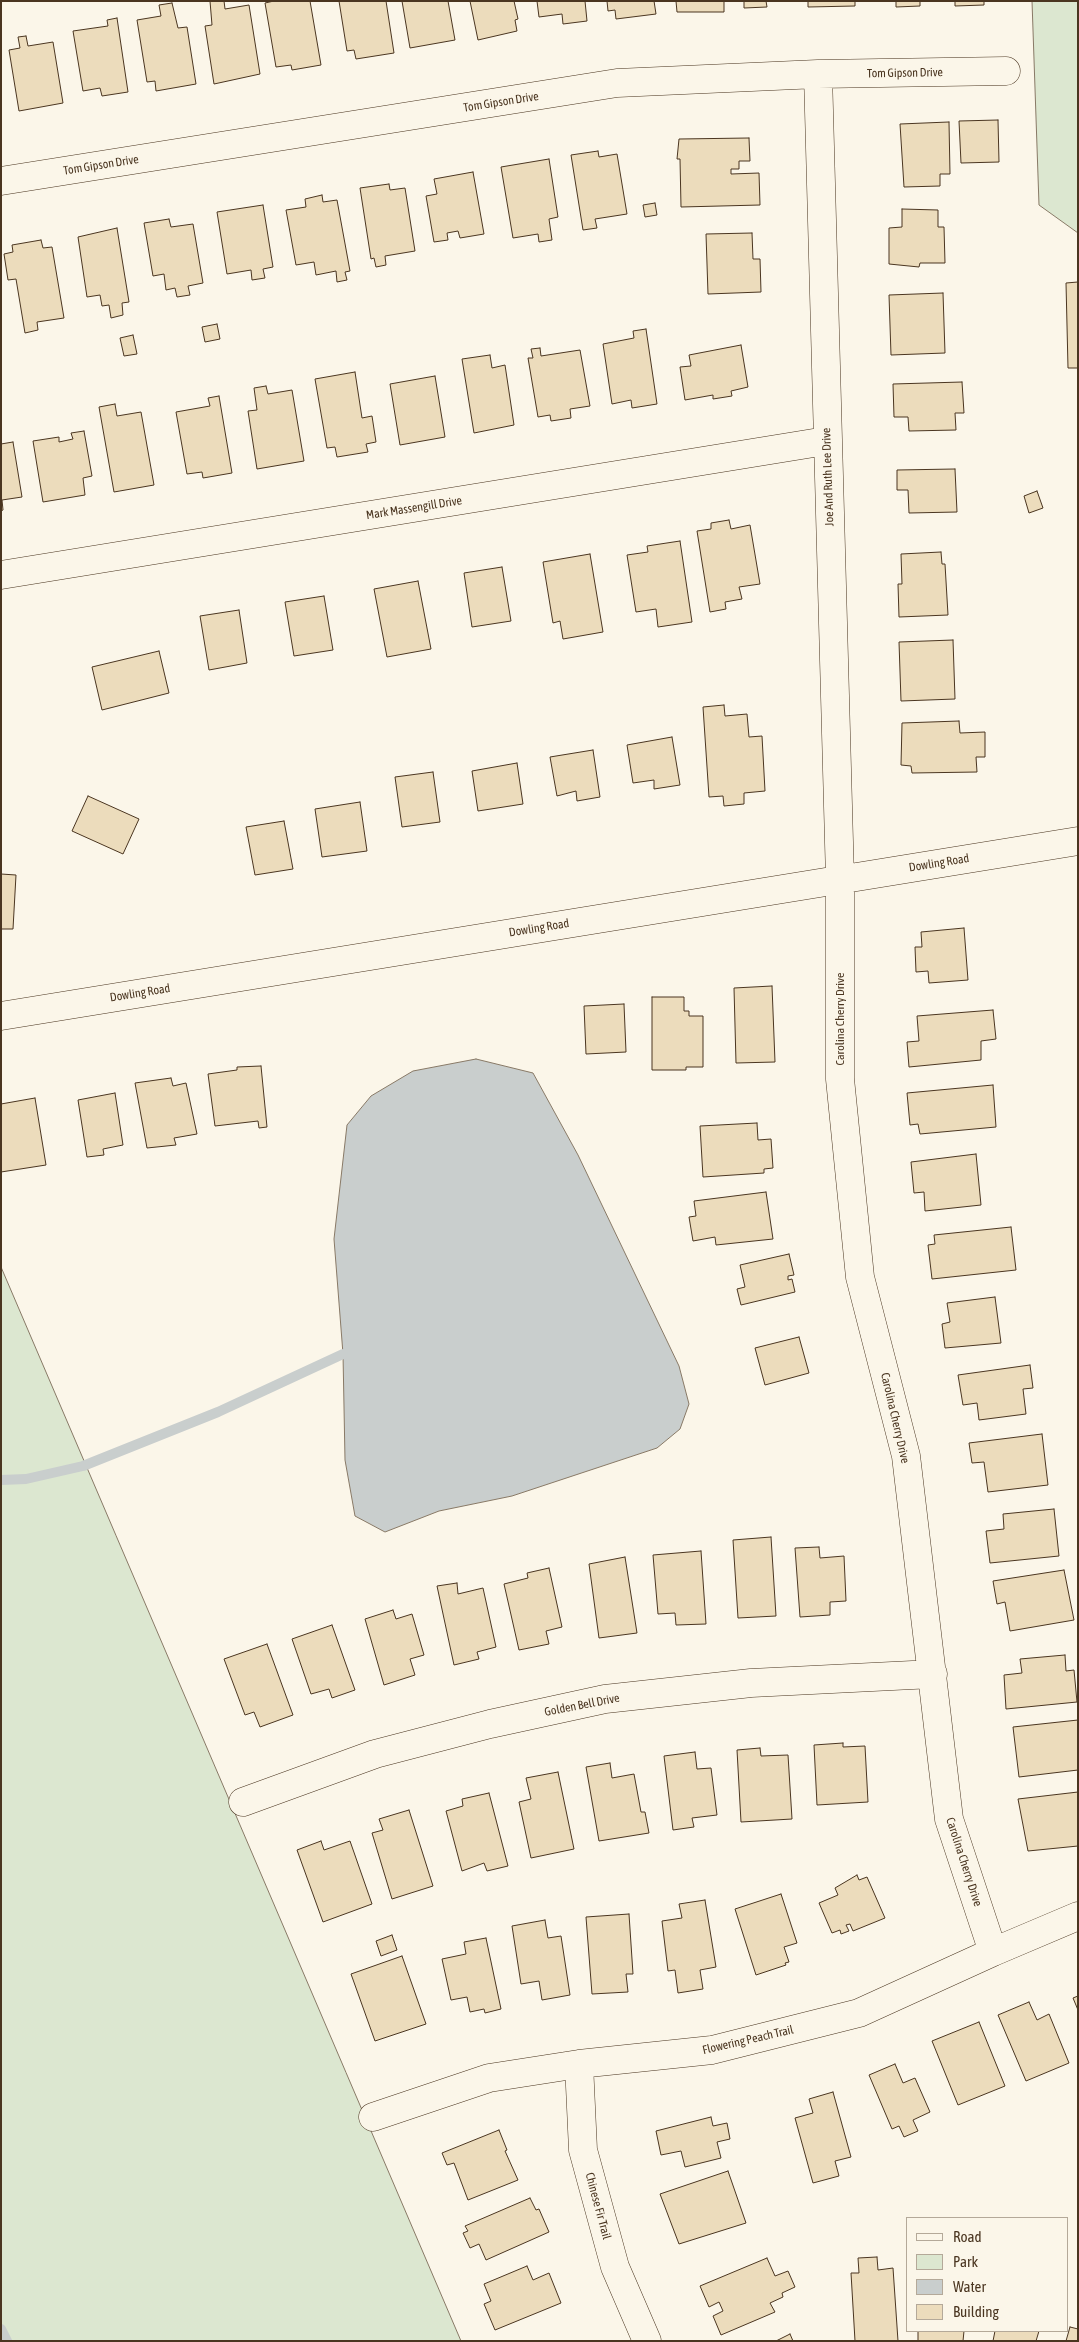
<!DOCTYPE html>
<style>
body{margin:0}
#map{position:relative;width:1079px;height:2342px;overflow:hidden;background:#fbf6e9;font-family:"Asap Condensed",sans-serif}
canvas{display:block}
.frame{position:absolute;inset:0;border:2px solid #4a3520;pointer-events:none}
.legend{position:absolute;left:906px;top:2217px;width:162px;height:115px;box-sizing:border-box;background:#fbf6e9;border:1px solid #b4a999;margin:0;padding:6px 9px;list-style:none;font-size:15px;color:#4a3520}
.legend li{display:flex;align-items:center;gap:10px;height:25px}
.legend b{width:25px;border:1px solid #b4a999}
</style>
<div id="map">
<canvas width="1079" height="2342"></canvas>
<div class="frame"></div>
<ul class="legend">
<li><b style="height:6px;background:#fbf6e9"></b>Road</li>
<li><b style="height:14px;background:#dce7d0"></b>Park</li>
<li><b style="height:14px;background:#c9cecd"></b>Water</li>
<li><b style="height:14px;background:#ecdcbc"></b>Building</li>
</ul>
</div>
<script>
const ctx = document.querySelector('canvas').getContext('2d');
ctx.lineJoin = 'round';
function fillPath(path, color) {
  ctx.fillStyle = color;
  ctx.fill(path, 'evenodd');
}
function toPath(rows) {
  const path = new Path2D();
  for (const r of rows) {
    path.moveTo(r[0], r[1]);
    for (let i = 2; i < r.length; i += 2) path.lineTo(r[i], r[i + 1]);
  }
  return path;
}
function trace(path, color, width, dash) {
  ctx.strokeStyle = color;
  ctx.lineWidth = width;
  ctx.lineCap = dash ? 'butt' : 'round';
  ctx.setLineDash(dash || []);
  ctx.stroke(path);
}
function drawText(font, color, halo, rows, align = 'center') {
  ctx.font = font + ' "Asap Condensed",sans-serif';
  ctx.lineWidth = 4;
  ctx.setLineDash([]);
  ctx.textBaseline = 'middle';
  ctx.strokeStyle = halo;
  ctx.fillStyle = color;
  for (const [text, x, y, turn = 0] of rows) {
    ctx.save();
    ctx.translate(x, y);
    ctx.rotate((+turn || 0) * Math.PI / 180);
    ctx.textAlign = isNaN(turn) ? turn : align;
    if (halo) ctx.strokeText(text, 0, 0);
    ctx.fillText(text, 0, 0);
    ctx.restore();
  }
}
const green = toPath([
 [1032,1,1078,1,1078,233,1039,205,1032,1],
 [1,1267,461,2341,1,2341,1,1267]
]);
const water = toPath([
 [476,1059,533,1073,578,1155,679,1366,689,1404,680,1429,657,1448,512,1496,439,1511,385,1532,355,1516,345,1460,343,1354,334,1239,347,1125,371,1096,413,1071,476,1059]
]);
const stream = toPath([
 [1,1480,26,1479,83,1466,218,1412,343,1354],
 [1,2329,7,2341]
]);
const building = toPath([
 [210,1,224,1,225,9,249,5,260,74,214,84,205,26,212,25,210,1],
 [274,1,310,1,321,65,292,70,291,65,276,67,265,3,274,1],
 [339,1,386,1,394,53,356,59,354,50,347,51,339,1],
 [402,1,448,1,455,40,410,48,402,1],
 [470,1,514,1,518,19,515,20,517,31,478,40,470,1],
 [537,1,585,1,587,21,563,24,562,14,539,17,537,1],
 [607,1,654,1,656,14,616,19,615,10,608,11,607,1],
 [676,1,724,1,724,12,677,12,676,1],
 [744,1,766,1,767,7,744,8,744,1],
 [808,1,855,1,855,6,808,7,808,1],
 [896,1,920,1,920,6,896,7,896,1],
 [955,1,984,1,984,5,955,6,955,1],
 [172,3,178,28,187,27,196,84,156,91,155,81,147,82,137,20,161,16,159,5,172,3],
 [117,18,128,92,102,96,100,88,83,91,73,31,108,26,107,20,117,18],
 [26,36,28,46,53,42,63,103,19,111,9,50,20,48,18,37,26,36],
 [998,120,999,162,961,163,959,121,998,120],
 [949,122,950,174,940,174,940,186,904,187,900,124,949,122],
 [749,138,750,161,739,161,739,169,731,169,731,174,759,173,760,205,681,207,680,159,677,159,679,139,749,138],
 [598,151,599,157,617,154,627,214,595,219,597,228,583,230,571,155,598,151],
 [549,159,558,217,549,219,552,240,539,242,538,234,513,238,501,167,549,159],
 [473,172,484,234,460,238,458,231,447,233,448,240,434,242,426,196,437,194,434,179,473,172],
 [389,184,390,190,405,188,415,251,385,256,386,265,376,267,374,258,371,259,360,188,389,184],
 [322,195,323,202,337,200,350,271,345,272,347,280,337,282,336,271,316,275,314,262,296,265,286,210,306,207,305,199,322,195],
 [655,203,657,215,645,217,643,205,655,203],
 [263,205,273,267,263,269,265,278,252,280,251,270,227,274,217,212,263,205],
 [902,209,938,210,938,227,944,227,945,263,920,263,919,267,889,264,889,228,902,227,902,209],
 [169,219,171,227,193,224,203,283,188,286,190,295,177,297,175,288,166,290,164,274,153,276,144,223,169,219],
 [117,228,129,302,122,303,123,315,111,318,109,305,102,306,100,295,87,297,78,237,117,228],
 [752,233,753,259,760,259,761,292,708,294,706,234,752,233],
 [41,240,43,248,52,247,64,318,37,322,38,330,25,333,16,279,8,280,4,254,13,252,12,245,41,240],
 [1078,282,1078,368,1068,368,1066,283,1078,282],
 [943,293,945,353,891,355,889,295,943,293],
 [217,324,220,339,205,342,202,327,217,324],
 [646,329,657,404,632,408,631,400,612,404,603,344,634,338,633,331,646,329],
 [133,335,137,354,124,356,120,338,133,335],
 [741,345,748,387,731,391,732,396,713,399,713,395,685,400,680,367,691,366,689,355,741,345],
 [540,348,541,356,580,350,590,406,570,409,571,418,551,421,550,415,538,417,528,358,533,358,531,349,540,348],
 [490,355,492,368,505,365,514,425,474,433,462,359,490,355],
 [355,372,362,418,372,416,376,442,366,444,368,452,337,457,335,447,327,448,315,379,355,372],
 [435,376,445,437,400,445,390,384,435,376],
 [962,382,964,413,955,413,956,430,909,431,908,417,894,417,893,384,962,382],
 [266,386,268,394,292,390,304,461,257,469,248,411,257,410,254,388,266,386],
 [219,396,232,473,203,478,202,472,187,474,176,412,210,406,208,398,219,396],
 [115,404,117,416,141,412,154,485,114,492,99,407,115,404],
 [84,431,92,476,83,478,85,495,43,502,33,441,59,437,59,442,73,439,71,433,84,431],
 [13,442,22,497,2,500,3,510,1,511,1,444,13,442],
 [955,469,957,512,909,513,908,490,897,490,897,470,955,469],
 [1037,491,1043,508,1029,513,1024,496,1037,491],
 [729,520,731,529,750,525,760,584,739,587,742,599,725,602,726,609,710,612,697,531,711,529,711,523,729,520],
 [680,541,692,622,658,627,656,609,636,612,627,555,648,552,647,546,680,541],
 [941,552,942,564,945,564,948,615,899,617,898,584,902,584,901,554,941,552],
 [590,554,603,632,563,639,560,621,553,623,543,562,590,554],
 [502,567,511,621,472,627,464,573,502,567],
 [418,581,431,649,387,657,374,589,418,581],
 [324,596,333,650,294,656,285,602,324,596],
 [239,610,247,663,209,670,200,616,239,610],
 [953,640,955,699,901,701,899,642,953,640],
 [159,651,169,693,102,710,92,667,159,651],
 [724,705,725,716,747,714,749,737,762,736,765,791,744,793,744,804,724,806,723,796,709,797,703,707,724,705],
 [959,721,960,733,985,732,985,757,976,757,977,772,912,773,911,766,901,765,902,723,959,721],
 [672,737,680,785,654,789,654,780,633,783,627,745,672,737],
 [593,750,600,797,577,801,576,791,557,796,550,757,593,750],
 [517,763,523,804,478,811,472,771,517,763],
 [433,772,440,822,402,827,395,777,433,772],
 [88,796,139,819,123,854,72,831,88,796],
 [360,802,367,851,322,857,315,809,360,802],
 [284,821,293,869,255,875,246,827,284,821],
 [1,874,16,875,13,929,1,929,1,874],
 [964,928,968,980,929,983,928,971,916,972,915,947,922,947,921,932,964,928],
 [772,986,775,1062,736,1063,734,988,772,986],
 [652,997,684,997,684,1011,689,1011,689,1016,703,1016,703,1067,686,1067,686,1070,652,1070,652,997],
 [624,1004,626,1052,586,1054,584,1006,624,1004],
 [993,1010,996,1039,981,1041,981,1060,909,1067,907,1042,919,1041,917,1016,993,1010],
 [261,1066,267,1127,259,1128,258,1121,215,1126,208,1074,237,1070,237,1067,261,1066],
 [171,1078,173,1086,186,1083,197,1134,174,1138,176,1145,147,1148,135,1083,171,1078],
 [993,1085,996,1127,920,1134,918,1124,910,1125,907,1093,993,1085],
 [115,1093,123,1145,103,1149,104,1155,87,1157,78,1100,115,1093],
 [35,1098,46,1165,1,1172,1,1104,35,1098],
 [757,1123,758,1140,771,1139,773,1168,764,1169,764,1173,703,1177,700,1126,757,1123],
 [976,1154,981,1205,925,1211,924,1192,914,1193,911,1162,976,1154],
 [766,1192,773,1239,716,1245,715,1237,693,1241,689,1217,696,1216,694,1201,766,1192],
 [1011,1227,1016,1270,932,1279,928,1245,935,1244,934,1235,1011,1227],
 [789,1254,794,1275,788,1276,788,1280,792,1279,795,1292,741,1305,737,1289,745,1287,740,1265,789,1254],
 [995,1297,1001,1343,945,1348,942,1324,950,1322,947,1303,995,1297],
 [799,1337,809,1373,765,1385,755,1348,799,1337],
 [1030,1365,1033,1388,1023,1389,1026,1414,979,1420,977,1403,963,1405,958,1375,1030,1365],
 [1042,1434,1048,1485,988,1492,984,1462,972,1463,969,1443,1042,1434],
 [1054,1509,1059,1556,990,1563,986,1531,1004,1529,1003,1514,1054,1509],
 [771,1537,776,1616,738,1618,733,1540,771,1537],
 [819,1547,820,1558,844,1556,846,1601,830,1602,830,1615,800,1617,795,1548,819,1547],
 [701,1551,706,1624,676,1625,675,1613,658,1614,653,1555,701,1551],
 [625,1557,637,1633,599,1638,589,1564,625,1557],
 [549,1568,562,1627,546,1631,549,1644,519,1650,504,1584,528,1578,527,1573,549,1568],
 [1064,1570,1074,1620,1010,1631,1005,1602,997,1604,993,1581,1064,1570],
 [457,1583,458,1594,483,1588,496,1647,477,1652,479,1659,454,1665,437,1586,457,1583],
 [393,1610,396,1619,412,1614,424,1655,410,1659,415,1675,384,1685,365,1619,393,1610],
 [332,1625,355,1690,332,1698,329,1689,311,1694,292,1639,332,1625],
 [267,1644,293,1715,260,1727,254,1712,245,1715,224,1659,267,1644],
 [1065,1655,1066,1671,1074,1670,1077,1702,1006,1709,1004,1675,1022,1673,1020,1659,1065,1655],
 [1078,1720,1078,1770,1019,1777,1013,1727,1078,1720],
 [843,1743,843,1747,865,1746,868,1802,817,1805,814,1745,843,1743],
 [760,1748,761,1756,788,1755,792,1819,741,1822,737,1750,760,1748],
 [695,1752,697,1769,711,1768,717,1815,692,1818,694,1827,673,1830,664,1756,695,1752],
 [610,1763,612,1778,634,1774,641,1812,645,1812,649,1833,599,1841,586,1767,610,1763],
 [558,1772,574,1849,531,1858,519,1802,531,1799,526,1778,558,1772],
 [1078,1792,1078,1846,1028,1851,1018,1799,1078,1792],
 [489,1793,508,1866,487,1871,484,1863,462,1871,446,1811,463,1806,462,1799,489,1793],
 [409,1810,433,1886,392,1899,372,1833,383,1830,379,1819,409,1810],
 [321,1841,324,1850,350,1841,372,1904,323,1922,297,1850,321,1841],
 [857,1875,859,1880,867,1877,885,1918,853,1931,850,1924,846,1925,849,1931,841,1934,840,1930,832,1933,819,1903,838,1895,835,1888,857,1875],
 [781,1894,797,1943,784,1947,789,1962,785,1963,786,1965,756,1975,735,1909,781,1894],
 [705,1900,716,1967,700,1970,703,1989,678,1993,675,1970,668,1971,662,1921,682,1918,679,1904,705,1900],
 [629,1914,633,1974,626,1974,628,1992,592,1994,586,1917,629,1914],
 [545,1920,548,1938,561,1936,570,1995,542,2000,539,1981,521,1984,512,1926,545,1920],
 [392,1935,397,1950,381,1956,376,1941,392,1935],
 [486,1938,501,2009,485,2013,484,2009,470,2012,467,1997,451,2000,442,1959,466,1954,464,1942,486,1938],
 [402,1956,426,2024,375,2041,351,1974,402,1956],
 [1078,1996,1078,2010,1073,1998,1078,1996],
 [1029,2002,1037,2020,1049,2014,1069,2063,1026,2081,998,2015,1029,2002],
 [979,2022,1005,2086,958,2105,932,2041,979,2022],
 [895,2064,903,2083,915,2078,930,2112,913,2120,918,2131,904,2137,899,2126,892,2129,869,2075,895,2064],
 [833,2092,851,2157,835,2161,839,2176,813,2183,795,2118,813,2113,809,2099,833,2092],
 [711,2117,713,2126,727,2123,730,2139,717,2142,721,2158,685,2167,681,2151,661,2155,656,2131,711,2117],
 [499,2130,507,2150,505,2151,518,2180,468,2200,454,2163,447,2165,442,2153,499,2130],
 [728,2171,746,2223,679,2244,660,2194,728,2171],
 [530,2198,536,2210,539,2209,549,2232,486,2260,479,2244,470,2248,463,2233,468,2231,465,2226,530,2198],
 [877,2257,878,2270,893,2268,898,2341,855,2341,851,2273,859,2273,858,2258,877,2257],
 [767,2258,775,2276,788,2271,795,2287,782,2293,783,2297,770,2303,775,2312,721,2335,713,2316,723,2311,719,2302,709,2307,700,2286,767,2258],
 [527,2266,533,2280,549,2273,561,2303,495,2330,484,2304,491,2301,484,2284,527,2266],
 [1070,2327,1078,2329,1078,2341,1066,2341,1070,2327],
 [918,2331,964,2331,963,2341,918,2341,918,2331],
 [995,2331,1039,2331,1036,2341,993,2341,995,2331],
 [790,2334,793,2341,776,2341,790,2334]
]);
const minor = toPath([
 [818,74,840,879,840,1079,860,1277,906,1456,949,1819,993,1952],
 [1,181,617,83,818,74,1006,71],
 [1,575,826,441],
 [1,1016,1078,841],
 [243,1802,375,1754,490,1724,605,1699,751,1683,933,1674],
 [579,2064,583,2150,615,2267,647,2341],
 [373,2117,489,2078,579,2064,712,2050,859,2013,993,1952,1078,1916]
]);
const streetNames = [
 ["Tom Gipson Drive",905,73,-1],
 ["Tom Gipson Drive",501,102,-9],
 ["Tom Gipson Drive",101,165,-9],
 ["Joe And Ruth Lee Drive",828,477,-92],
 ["Mark Massengill Drive",414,508,-9],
 ["Dowling Road",939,863,-9],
 ["Dowling Road",539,928,-9],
 ["Dowling Road",140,993,-9],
 ["Carolina Cherry Drive",840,1019,-90],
 ["Carolina Cherry Drive",895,1418,77],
 ["Golden Bell Drive",582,1705,-11],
 ["Carolina Cherry Drive",964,1862,72],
 ["Flowering Peach Trail",748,2040,-13],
 ["Chinese Fir Trail",598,2206,75]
];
fillPath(green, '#dce7d0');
trace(green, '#887966', 1);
fillPath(water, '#c9cecd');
trace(water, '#887966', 1);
trace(stream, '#c9cecd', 10);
fillPath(building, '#ecdcbc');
trace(building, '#4a3520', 1);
trace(minor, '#4a3520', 29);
trace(minor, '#fbf6e9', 28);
drawText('12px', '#4a3520', '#fbf6e9', streetNames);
</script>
